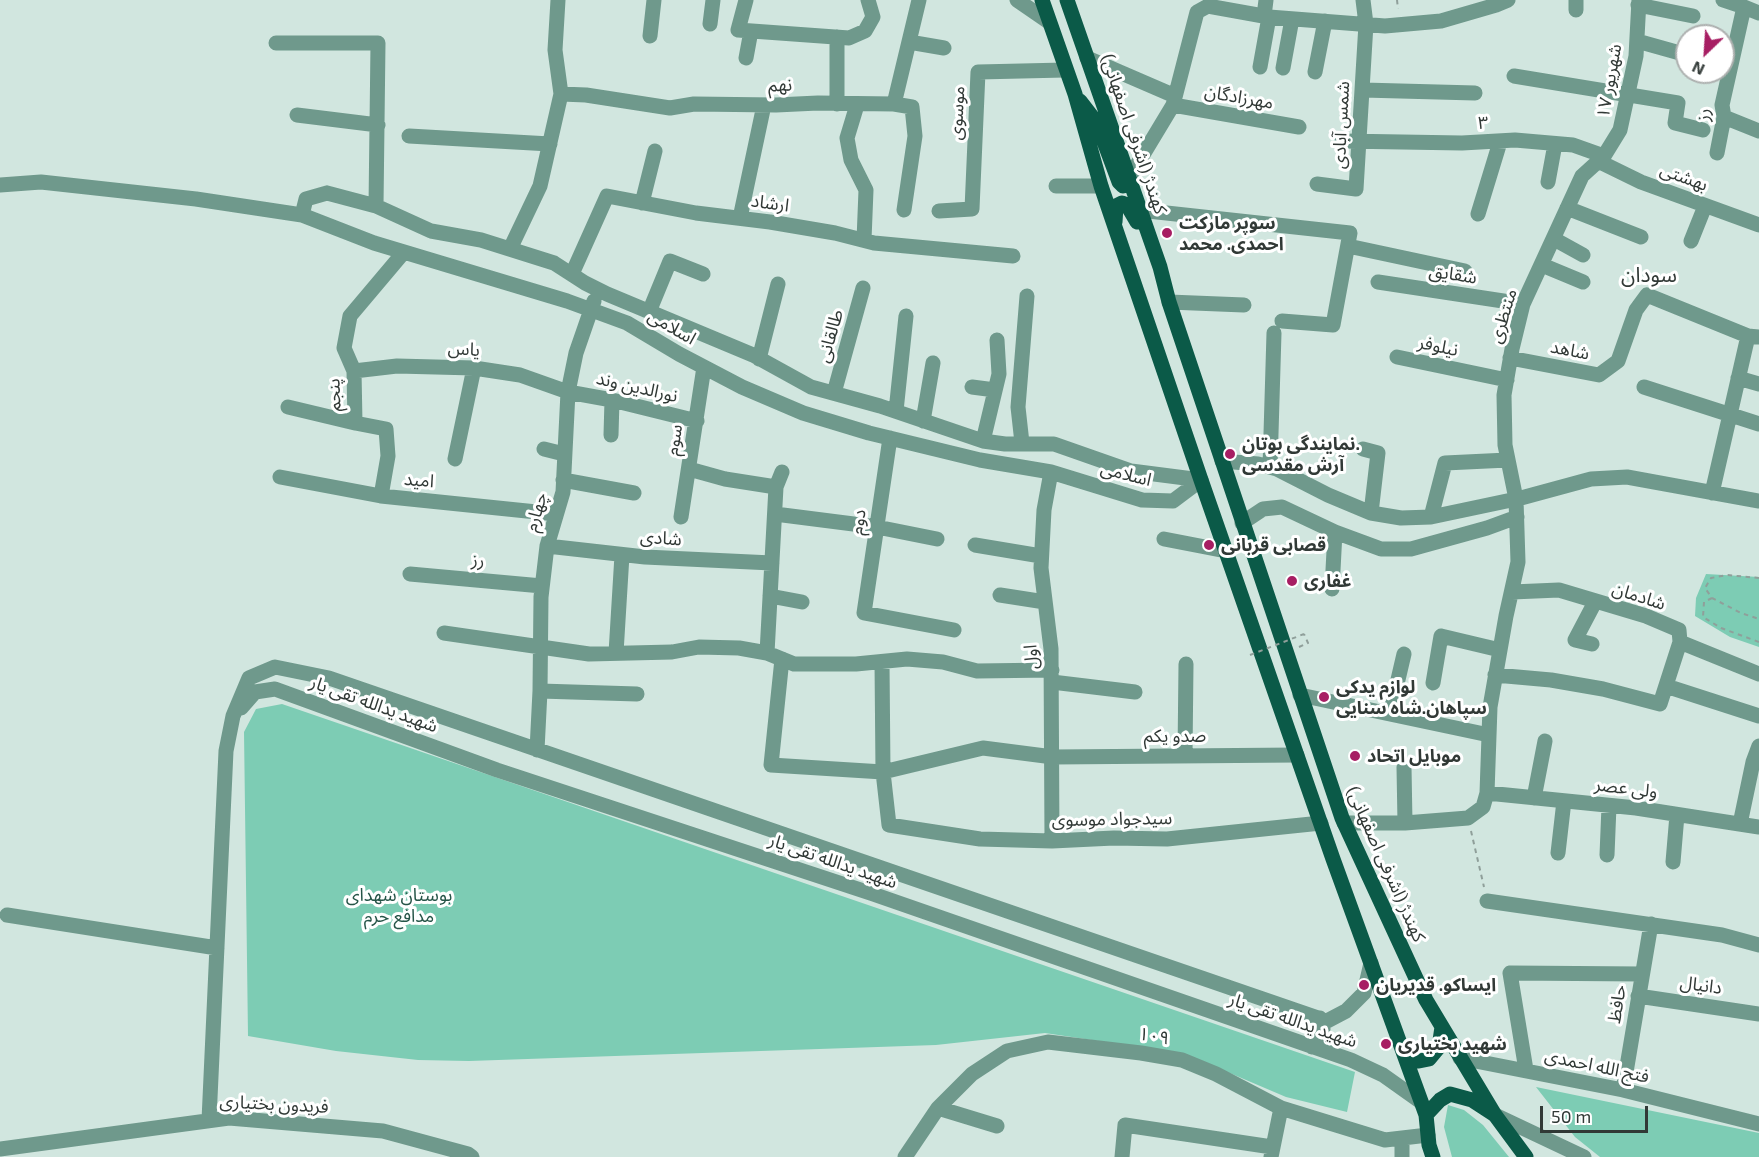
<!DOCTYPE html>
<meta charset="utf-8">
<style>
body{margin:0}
#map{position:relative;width:1759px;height:1157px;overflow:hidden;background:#d1e6df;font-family:"Exo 2",sans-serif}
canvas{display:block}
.north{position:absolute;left:1675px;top:24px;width:60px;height:60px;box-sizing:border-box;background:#fff;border:2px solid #adb0af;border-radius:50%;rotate:205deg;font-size:16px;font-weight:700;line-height:24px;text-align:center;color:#313936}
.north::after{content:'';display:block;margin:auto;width:21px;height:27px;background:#a71e63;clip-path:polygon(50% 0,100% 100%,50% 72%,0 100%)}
.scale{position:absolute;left:1540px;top:1106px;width:108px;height:27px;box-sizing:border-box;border:3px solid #313936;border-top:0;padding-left:8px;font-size:18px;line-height:21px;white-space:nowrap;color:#313936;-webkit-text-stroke:4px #fff;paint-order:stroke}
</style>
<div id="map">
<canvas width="1759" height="1157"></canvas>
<div class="north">N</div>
<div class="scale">50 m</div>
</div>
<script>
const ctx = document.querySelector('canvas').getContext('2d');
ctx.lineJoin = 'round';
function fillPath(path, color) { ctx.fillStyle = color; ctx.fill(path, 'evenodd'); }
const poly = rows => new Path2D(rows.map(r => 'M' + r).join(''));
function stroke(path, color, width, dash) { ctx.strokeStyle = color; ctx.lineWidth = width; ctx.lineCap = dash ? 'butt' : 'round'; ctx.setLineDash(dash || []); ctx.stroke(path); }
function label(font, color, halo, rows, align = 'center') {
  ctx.font = font + ' "Exo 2","Noto Sans Arabic",sans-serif'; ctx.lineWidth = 6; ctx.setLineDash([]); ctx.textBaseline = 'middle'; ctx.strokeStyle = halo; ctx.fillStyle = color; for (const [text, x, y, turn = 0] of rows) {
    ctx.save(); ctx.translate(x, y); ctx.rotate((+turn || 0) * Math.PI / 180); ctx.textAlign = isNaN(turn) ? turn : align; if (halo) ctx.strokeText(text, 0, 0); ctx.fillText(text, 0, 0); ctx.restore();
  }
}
const green = poly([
 [1706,574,1759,577,1759,647,1730,637,1695,616,1696,598],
 [282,704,1355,1072,1347,1112,1286,1097,1185,1054,1045,1033,936,1045,469,1061,418,1060,336,1051,248,1036,244,732,256,709],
 [1536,1087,1759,1133,1759,1157,1600,1157,1575,1137],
 [1448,1105,1464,1110,1483,1125,1509,1157,1452,1157,1444,1127]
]);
const path = poly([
 [1397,0,1398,9],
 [1759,578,1727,575,1711,578,1705,588,1712,598,1741,613,1759,619],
 [1712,598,1704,602,1703,617,1721,628,1759,642],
 [1299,647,1308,643,1304,634],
 [1471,831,1484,887]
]);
const minor = poly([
 [746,0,738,30,849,38,865,31,873,17,868,0],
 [1017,0,1049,22],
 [1638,5,1693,16],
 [1744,7,1759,13],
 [1576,10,1576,0],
 [1264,16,1266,0],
 [710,24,713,0],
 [650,36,654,0],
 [1637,41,1687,55],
 [909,42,944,48],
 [276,43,378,43,376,206],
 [746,58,751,31],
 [1087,58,1175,96],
 [1260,67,1269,17],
 [1283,68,1292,19],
 [1315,72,1325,21],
 [1514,76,1678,103,1675,123,1703,130],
 [1363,90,1475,93],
 [561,94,586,95,670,108,694,104,776,105,818,103,894,104,919,0],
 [837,104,837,37],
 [894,104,912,107,915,136,904,210],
 [857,105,847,138,851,160,866,190,864,240],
 [1173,105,1299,127],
 [297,115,378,125],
 [1724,117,1759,131],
 [409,136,550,144],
 [1342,141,1462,143,1515,140,1573,145,1604,156],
 [1717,153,1724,117,1722,105,1744,7,1723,0],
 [1598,161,1641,182,1759,225],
 [1129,178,1173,105,1197,12,1208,6,1269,17,1385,26,1441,21,1496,5,1508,0],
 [1548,182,1555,144],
 [1317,184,1356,189,1366,24,1363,0],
 [0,185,41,182,196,199,302,215],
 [1056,186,1101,186],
 [327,193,376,206,431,231,481,240,554,263,585,283,607,294,753,355,811,387,880,406,983,441,1005,444,1054,444,1131,471,1201,480,1173,501,1142,500,1051,472,980,460,869,433,803,413,742,387,679,354,627,323,567,301,374,243,302,215,306,199,327,193],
 [642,203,655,151],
 [1567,208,1641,237],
 [1139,210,1350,233,1333,325,1282,321],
 [939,211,972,209,978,72,1065,70],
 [1478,214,1500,142],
 [740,218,764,105],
 [1554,239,1583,255],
 [1691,241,1705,206],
 [1348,246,1465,271],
 [510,249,540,186,561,94,555,50,558,0],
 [1542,265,1583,282],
 [572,274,607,196,696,213,770,222,835,233,874,243,1013,256],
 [1378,282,1523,304],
 [1169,302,1244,305],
 [649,312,670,261,703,274],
 [1397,357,1507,380],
 [1510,358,1599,375,1618,361,1636,310,1647,295,1748,336,1759,337],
 [759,359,778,284],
 [354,371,397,366,474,368,520,375,568,392,612,400,697,421],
 [1738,378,1759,384],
 [972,387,995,390],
 [1644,387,1759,424],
 [834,393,863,288],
 [288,407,355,423],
 [896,411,906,316],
 [923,421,933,363],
 [611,435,612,400],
 [890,438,864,613,954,630],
 [983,441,999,374,997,340],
 [1022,443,1018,407,1027,296],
 [544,449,564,454],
 [1363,449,1378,453,1371,513],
 [455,459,474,368],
 [1222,461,1258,464,1277,469,1328,495,1371,513,1401,518,1431,517,1521,498,1591,479,1627,477,1759,501],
 [1270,467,1274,333],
 [689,469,725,479,776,487],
 [1051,472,1044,510,1041,568,1051,649,1052,841],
 [280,477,381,496,556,514],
 [563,480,634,493],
 [1712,493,1748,336],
 [381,496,388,456,386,429,355,423,354,371,344,348,350,316,404,252],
 [775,514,877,527,937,539],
 [681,517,704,367],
 [1431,517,1445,463,1508,460],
 [1242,523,1263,509,1282,507,1335,532,1381,549,1411,549,1487,528,1517,517],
 [1164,539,1226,551],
 [975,545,1041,556],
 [547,546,645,557,772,563],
 [410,574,542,586],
 [1332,589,1335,532],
 [1000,595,1045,602],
 [770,596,802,602],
 [444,633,589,654,672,652,699,647,739,648,767,653,794,664,856,664,907,659,943,662,977,671,1052,670],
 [1680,642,1759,674],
 [1592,644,1575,640,1595,602],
 [616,653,622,555],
 [767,653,776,487,782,472],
 [782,659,771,765,883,772,983,748,1053,757,1297,755],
 [882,662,883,772,889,825,980,839,1052,841,1114,838,1167,839,1321,823],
 [1495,675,1551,680,1603,689,1660,704,1680,642,1679,630,1646,616,1559,590,1512,592],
 [1052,682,1135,692],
 [1433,683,1441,636,1500,650],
 [1666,686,1759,716],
 [540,691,637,694],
 [1300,695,1489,735],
 [241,708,255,692,275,689,497,770,873,894,1351,1060,1383,1075,1421,1102],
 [1390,714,1404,654],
 [537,750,540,691,541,597,547,546,563,492,568,392,576,353,594,301],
 [1185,755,1186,664],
 [1404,767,1405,823],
 [1487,793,1636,808,1759,827],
 [1534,798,1545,741],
 [1344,823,1405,823,1468,818,1483,807,1487,793,1490,707,1506,616,1518,562,1516,499,1505,445,1504,395,1512,349,1523,304,1582,176,1604,156,1620,130,1636,56,1639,0],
 [1740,824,1753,762,1759,746],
 [1558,853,1564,801],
 [1607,855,1609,806],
 [1673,862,1677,815],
 [1487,901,1722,935,1759,945],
 [7,915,217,948],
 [1638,996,1759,1014],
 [1312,1047,1320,1040,1323,1029,1320,1018],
 [1460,1058,1623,1090,1759,1124],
 [1526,1070,1510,973,1642,974],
 [1623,1090,1651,924],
 [938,1108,997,1126],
 [1495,1115,1584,1157],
 [209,1120,226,751,233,716,249,678,275,667,329,678,1327,1021,1346,1011,1364,993,1371,963],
 [0,1149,229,1118,383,1131,468,1154,472,1157],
 [905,1157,938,1108,972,1074,1007,1051,1048,1042,1141,1053,1182,1060,1216,1074,1281,1108,1385,1140,1428,1135],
 [1122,1157,1125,1125,1272,1147],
 [1271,1157,1281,1108],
 [1402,1157,1402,1138]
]);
const major = poly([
 [1042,0,1075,94,1101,186,1201,480,1333,859,1426,1115,1429,1145,1433,1157],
 [1067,0,1160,267,1169,302,1342,818,1426,1000,1495,1115],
 [1080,101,1097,123,1119,182,1123,186],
 [1115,222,1116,206,1122,203,1127,205,1137,222],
 [1405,1055,1419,1061,1429,1059,1439,1047,1442,1027],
 [1426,1115,1440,1100,1450,1094,1472,1100,1495,1115,1526,1157]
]);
const pathBridge = poly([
 [1250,655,1304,634]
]);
const markers = [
 [1167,233,6,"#a71e63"],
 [1230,454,6,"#a71e63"],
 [1209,545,6,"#a71e63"],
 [1292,581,6,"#a71e63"],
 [1324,697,6,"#a71e63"],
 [1355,756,6,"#a71e63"],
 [1364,985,6,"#a71e63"],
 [1386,1044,6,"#a71e63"]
];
const streetNames = [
 ["۱۷ شهریور",1609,81,-80],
 ["نهم",780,85,-2],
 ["مهرزادگان",1239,97,10],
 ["موسوی",957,113,-87],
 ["رز",1703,115,-88],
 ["۳",1483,123,-1],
 ["شمس آبادی",1341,125,-87],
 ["کهندژ (اشرفی اصفهانی)",1134,134,71],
 ["بهشتی",1684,177,20],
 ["ارشاد",770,203,8],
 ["شقایق",1453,274,9],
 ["منتظری",1503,316,-73],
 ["اسلامی",672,327,30],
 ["طالقانی",830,336,-74],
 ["نیلوفر",1438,346,12],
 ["یاس",464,349,4],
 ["شاهد",1570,350,11],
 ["نورالدین وند",637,387,13],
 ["پنجم",334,395,-92],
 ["سوم",674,440,-82],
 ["اسلامی",1126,474,14],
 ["امید",419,480,5],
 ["چهارم",536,512,-74],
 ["دوم",858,522,-82],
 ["شادی",661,538,4],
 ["رز",478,560,5],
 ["شادمان",1639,596,18],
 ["اول",1031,657,-93],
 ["شهید یدالله تقی یار",374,704,20],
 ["صدو یکم",1175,736],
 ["ولی عصر",1626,788,7],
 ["سیدجواد موسوی",1112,819,-1],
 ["شهید یدالله تقی یار",833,861,19],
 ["کهندژ (اشرفی اصفهانی)",1386,864,66],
 ["دانیال",1701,985,8],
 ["حافظ",1617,1004,-81],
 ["شهید یدالله تقی یار",1293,1020,19],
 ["۱۰۹",1154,1036,10],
 ["فتح الله احمدی",1597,1066,12],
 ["فریدون بختیاری",274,1104,3]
];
const poiNames = [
 ["سوپر مارکت",1179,223],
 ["احمدی. محمد",1179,244],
 ["نمایندگی بوتان.",1242,444],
 ["آرش مقدسی",1242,465],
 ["قصابی قربانی",1221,545],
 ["غفاری",1304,581],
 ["لوازم یدکی",1336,687],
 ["سپاهان.شاه سنایی",1336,708],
 ["موبایل اتحاد",1367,756],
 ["ایساکو. قدیریان",1376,985],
 ["شهید بختیاری",1398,1044]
];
const parkNames = [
 ["بوستان شهدای",399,895],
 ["مدافع حرم",399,916]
];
const quarterNames = [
 ["سودان",1649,275]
];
fillPath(green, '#7dccb4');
stroke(path, '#8f9f9a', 2, [4.5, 4.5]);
stroke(minor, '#6f998c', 15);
stroke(major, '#0b5a48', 15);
stroke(pathBridge, '#8f9f9a', 2, [4.5, 4.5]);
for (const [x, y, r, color] of markers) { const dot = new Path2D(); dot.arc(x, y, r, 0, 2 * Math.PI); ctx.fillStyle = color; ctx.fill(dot); stroke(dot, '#fff', 2); }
label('18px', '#313936', '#fff', streetNames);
label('bold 18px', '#313936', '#fff', poiNames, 'left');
label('18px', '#265548', '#fff', parkNames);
label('21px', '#313936', '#fff', quarterNames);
</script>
